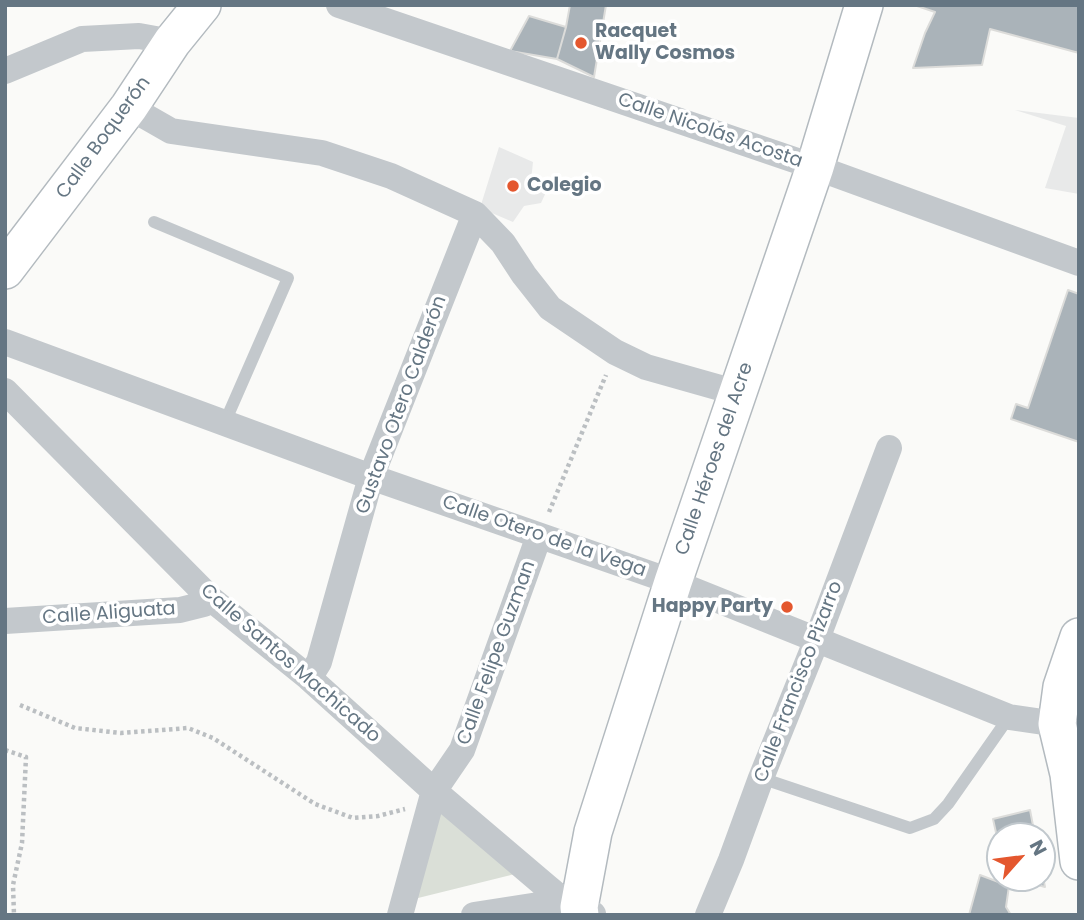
<!DOCTYPE html>
<meta charset="utf-8">
<style>
body{margin:0}
#map{position:relative;width:1084px;height:920px;overflow:hidden;background:#fafaf8;font-family:Poppins,sans-serif}
canvas{display:block}
.frame{position:absolute;inset:0;border:7px solid #657683;pointer-events:none}
.north{position:absolute;left:986px;top:822px;width:70px;height:70px;box-sizing:border-box;background:#fff;border:2px solid #c1c8cd;border-radius:50%;rotate:62deg;font-size:19px;font-weight:700;line-height:28px;text-align:center;color:#657683}
.north::after{content:'';display:block;margin:auto;width:24px;height:32px;background:#e4572e;clip-path:polygon(50% 0,100% 100%,50% 72%,0 100%)}
</style>
<div id="map">
<canvas width="1084" height="920"></canvas>
<div class="frame"></div>
<div class="north">N</div>
</div>
<script>
const ctx = document.querySelector('canvas').getContext('2d');
ctx.lineJoin = 'round';
function fillPath(path, color) { ctx.fillStyle = color; ctx.fill(path, 'evenodd'); }
const poly = rows => new Path2D(rows.map(r => 'M' + r).join(''));
function stroke(path, color, width, dash) { ctx.strokeStyle = color; ctx.lineWidth = width; ctx.lineCap = dash ? 'butt' : 'round'; ctx.setLineDash(dash || []); ctx.stroke(path); }
function label(font, color, halo, rows, align = 'center') {
  ctx.font = font + ' Poppins,sans-serif'; ctx.lineWidth = 7; ctx.setLineDash([]); ctx.textBaseline = 'middle'; ctx.strokeStyle = halo; ctx.fillStyle = color; for (const [text, x, y, turn = 0] of rows) {
    ctx.save(); ctx.translate(x, y); ctx.rotate((+turn || 0) * Math.PI / 180); ctx.textAlign = isNaN(turn) ? turn : align; if (halo) ctx.strokeText(text, 0, 0); ctx.fillText(text, 0, 0); ctx.restore();
  }
}
const built = poly([
 [1015,110,1079,118,1079,194,1045,188,1066,126],
 [499,147,533,162,531,181,547,190,541,203,524,206,513,222,480,208]
]);
const green = poly([
 [439,811,515,874,410,900]
]);
const building = poly([
 [570,5,606,5,594,77,557,59,566,27,570,5],
 [914,5,1079,5,1079,53,990,29,982,65,913,68,925,33,935,12,914,5],
 [529,16,566,27,557,59,510,51,529,16],
 [1068,290,1079,294,1079,442,1011,419,1016,404,1028,408,1068,290],
 [1030,810,1035,836,1000,836,1000,851,993,819,1030,810],
 [1042,872,1045,887,1013,878,1042,878,1042,872],
 [980,875,1009,886,1006,907,1011,915,969,915,980,875]
]);
const path = poly([
 [549,512,606,375],
 [20,705,75,728,121,733,188,728,213,738,315,804,353,818,378,816,405,809],
 [5,750,26,757,22,843,13,885,14,915]
]);
const lane = poly([
 [154,222,288,278,225,422],
 [761,778,910,828,934,819,948,804,1009,717]
]);
const street = poly([
 [339,5,815,167,1079,263],
 [5,71,82,39,139,36,172,42],
 [129,107,171,131,322,153,391,176,475,214,503,243,524,275,550,308,615,352,646,367,738,393],
 [5,342,371,477,673,582,1009,717,1057,724,1071,732],
 [5,391,211,599,309,678,434,791,547,887,564,901,593,914],
 [5,621,180,610,204,604,211,599],
 [309,678,319,662,371,477,475,214],
 [400,915,434,791,462,750,539,536],
 [474,915,564,901],
 [708,915,731,860,761,778,817,639,889,448]
]);
const secondary = poly([
 [5,270,129,107,172,42,202,5],
 [1079,637,1062,687,1057,724,1069,774,1079,861],
 [580,915,579,907,593,832,673,582,815,167,864,5]
]);
const markers = [
 [581,43,7,"#e4572e"],
 [513,186,7,"#e4572e"],
 [787,607,7,"#e4572e"]
];
const poiNames = [
 ["Racquet",595,32],
 ["Wally Cosmos",595,54],
 ["Colegio",527,186],
 ["Happy Party",773,607,"right"]
];
const streetNames = [
 ["Calle Nicolás Acosta",710,131,19],
 ["Calle Boquerón",104,138,-54],
 ["Gustavo Otero Calderón",402,405,-70],
 ["Calle Héroes del Acre",715,459,-71],
 ["Calle Otero de la Vega",544,537,19],
 ["Calle Aliguata",109,614,-4],
 ["Calle Felipe Guzman",497,653,-70],
 ["Calle Santos Machicado",290,664,41],
 ["Calle Francisco Pizarro",799,682,-69]
];
fillPath(built, '#e8e9e9');
fillPath(green, '#dadfd7');
fillPath(building, '#aab3b9');
stroke(building, '#dcdcda', 2);
stroke(secondary, '#b3babf', 40);
stroke(path, '#bbbfc2', 4.5, [3.5, 3.5]);
stroke(lane, '#c3c8cc', 12);
stroke(street, '#c3c8cc', 26);
stroke(secondary, '#fff', 37);
for (const [x, y, r, color] of markers) { const dot = new Path2D(); dot.arc(x, y, r, 0, 2 * Math.PI); ctx.fillStyle = color; ctx.fill(dot); stroke(dot, '#fff', 2.5); }
label('bold 19px', '#657683', '#fff', poiNames, 'left');
label('19px', '#657683', '#fff', streetNames);
</script>
